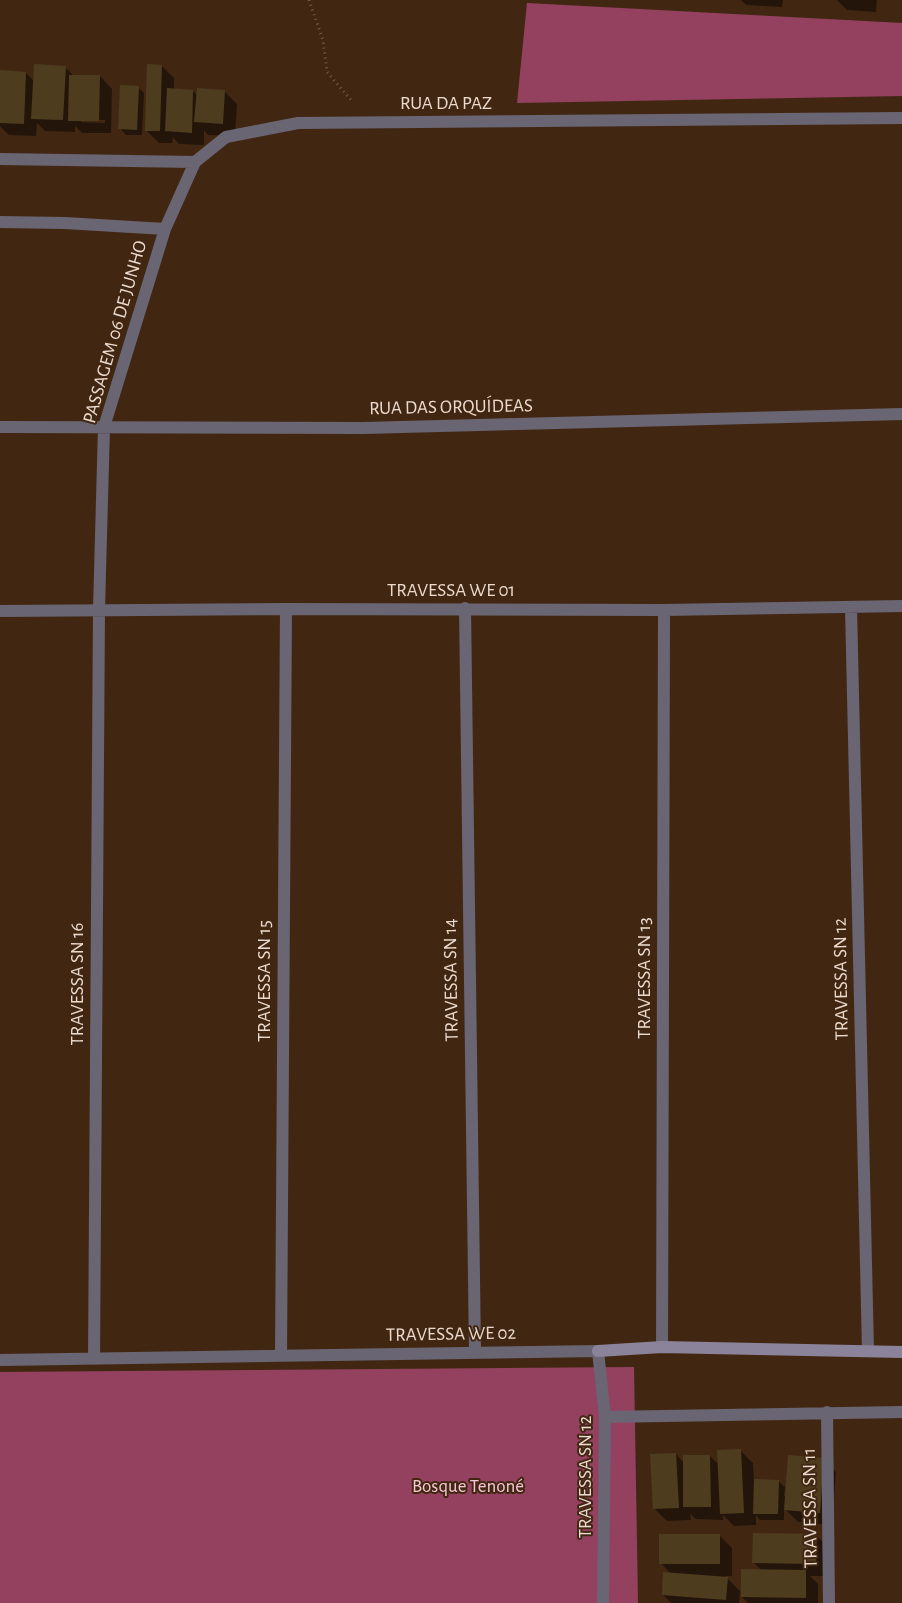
<!DOCTYPE html>
<meta charset="utf-8">
<style>
body{margin:0}
canvas{display:block;background:#412712}
</style>
<canvas width="902" height="1603"></canvas>
<script>
const ctx = document.querySelector('canvas').getContext('2d');
ctx.lineJoin = 'round';
function fillPath(path, color) { ctx.fillStyle = color; ctx.fill(path, 'evenodd'); }
const poly = rows => new Path2D(rows.map(r => 'M' + r).join(''));
function stroke(path, color, width, dash) { ctx.strokeStyle = color; ctx.lineWidth = width; ctx.lineCap = dash ? 'butt' : 'round'; ctx.setLineDash(dash || []); ctx.stroke(path); }
function label(font, color, halo, rows, align = 'center') {
  ctx.font = font + ' "Alegreya Sans",sans-serif'; ctx.lineWidth = 4; ctx.setLineDash([]); ctx.textBaseline = 'middle'; ctx.strokeStyle = halo; ctx.fillStyle = color; for (const [text, x, y, turn = 0] of rows) {
    ctx.save(); ctx.translate(x, y); ctx.rotate((+turn || 0) * Math.PI / 180); ctx.textAlign = isNaN(turn) ? turn : align; if (halo) ctx.strokeText(text, 0, 0); ctx.fillText(text, 0, 0); ctx.restore();
  }
}
const forest = poly([
 [527,3,902,23,902,96,517,103],
 [634,1367,638,1603,0,1603,0,1372]
]);
const shadow = poly([
 [741,0,783,0,782,7,746,5],
 [837,0,877,0,876,12,847,10],
 [162,66,174,78,174,90,193,91,198,96,225,92,237,104,235,136,208,135,204,130,204,145,179,144,173,137,172,143,159,143,146,130],
 [65,67,74,76,100,76,112,89,111,133,82,133,75,126,75,132,45,131,37,123,36,136,9,135,0,126,0,72,26,73,34,81],
 [81,120,105,120,105,123,81,122],
 [138,87,144,93,142,135,126,135,120,128],
 [740,1450,753,1463,754,1480,778,1481,785,1487,784,1496,787,1496,823,1459,836,1472,832,1525,798,1522,784,1508,784,1520,760,1520,756,1515,756,1525,734,1526,723,1515,723,1520,696,1519,690,1514,691,1520,667,1521,654,1508,676,1454,684,1463,710,1456,719,1465],
 [719,1535,732,1548,732,1576,725,1576,740,1591,739,1603,671,1603,663,1595,671,1574,661,1563],
 [816,1535,829,1548,828,1576,810,1576,818,1584,818,1603,748,1603,742,1597,761,1570,753,1562]
]);
const building = poly([
 [34,64,66,66,63,120,31,119],
 [147,64,162,65,160,131,145,131],
 [0,70,26,72,24,124,0,123],
 [69,75,100,75,99,121,68,121],
 [120,85,139,86,137,130,118,129],
 [167,88,193,90,192,133,165,131],
 [197,88,225,90,223,124,194,122],
 [741,1449,744,1513,720,1514,717,1450],
 [676,1453,679,1508,653,1509,650,1454],
 [683,1455,710,1455,711,1507,683,1507],
 [788,1455,824,1458,820,1513,784,1510],
 [754,1479,779,1480,778,1514,753,1514],
 [753,1533,817,1534,816,1564,752,1563],
 [659,1534,720,1534,720,1564,659,1564],
 [741,1569,806,1570,806,1598,741,1597],
 [663,1572,728,1577,726,1600,662,1595]
]);
const path = poly([
 [309,0,323,40,327,72,351,100]
]);
const street = poly([
 [0,159,195,162,226,137,298,123,902,118],
 [0,222,65,223,165,229],
 [0,427,363,428,902,414],
 [851,607,868,1351],
 [465,608,475,1352],
 [0,611,286,609,664,610,902,606],
 [662,1347,664,610],
 [281,1355,286,609],
 [94,1359,99,609,104,427,165,229,195,162],
 [0,1360,598,1351,605,1417,603,1603],
 [827,1412,829,1603],
 [605,1417,902,1412]
]);
const secondary = poly([
 [598,1351,662,1347,902,1352]
]);
const streetNames = [
 ["RUA DA PAZ",446,103],
 ["PASSAGEM 06 DE JUNHO",115,332,-74],
 ["RUA DAS ORQUÍDEAS",451,407,-1],
 ["TRAVESSA WE 01",451,590],
 ["TRAVESSA SN 13",644,978,-90],
 ["TRAVESSA SN 12",841,979,-91],
 ["TRAVESSA SN 14",451,980,-91],
 ["TRAVESSA SN 15",264,981,-90],
 ["TRAVESSA SN 16",77,984,-90],
 ["TRAVESSA WE 02",451,1334,-1],
 ["TRAVESSA SN 12",585,1477,-90],
 ["TRAVESSA SN 11",810,1508,-91]
];
const parkNames = [
 ["Bosque Tenoné",468,1486]
];
fillPath(forest, '#944160');
fillPath(shadow, '#0007');
fillPath(building, '#4e3c1f');
stroke(path, '#755d4b', 3, [1, 4]);
stroke(street, '#696573', 12);
stroke(secondary, '#8a839a', 12);
label('19px', '#ebdace', '#412712', streetNames);
label('19px', '#f7c6d5', '#412712', parkNames);
</script>
